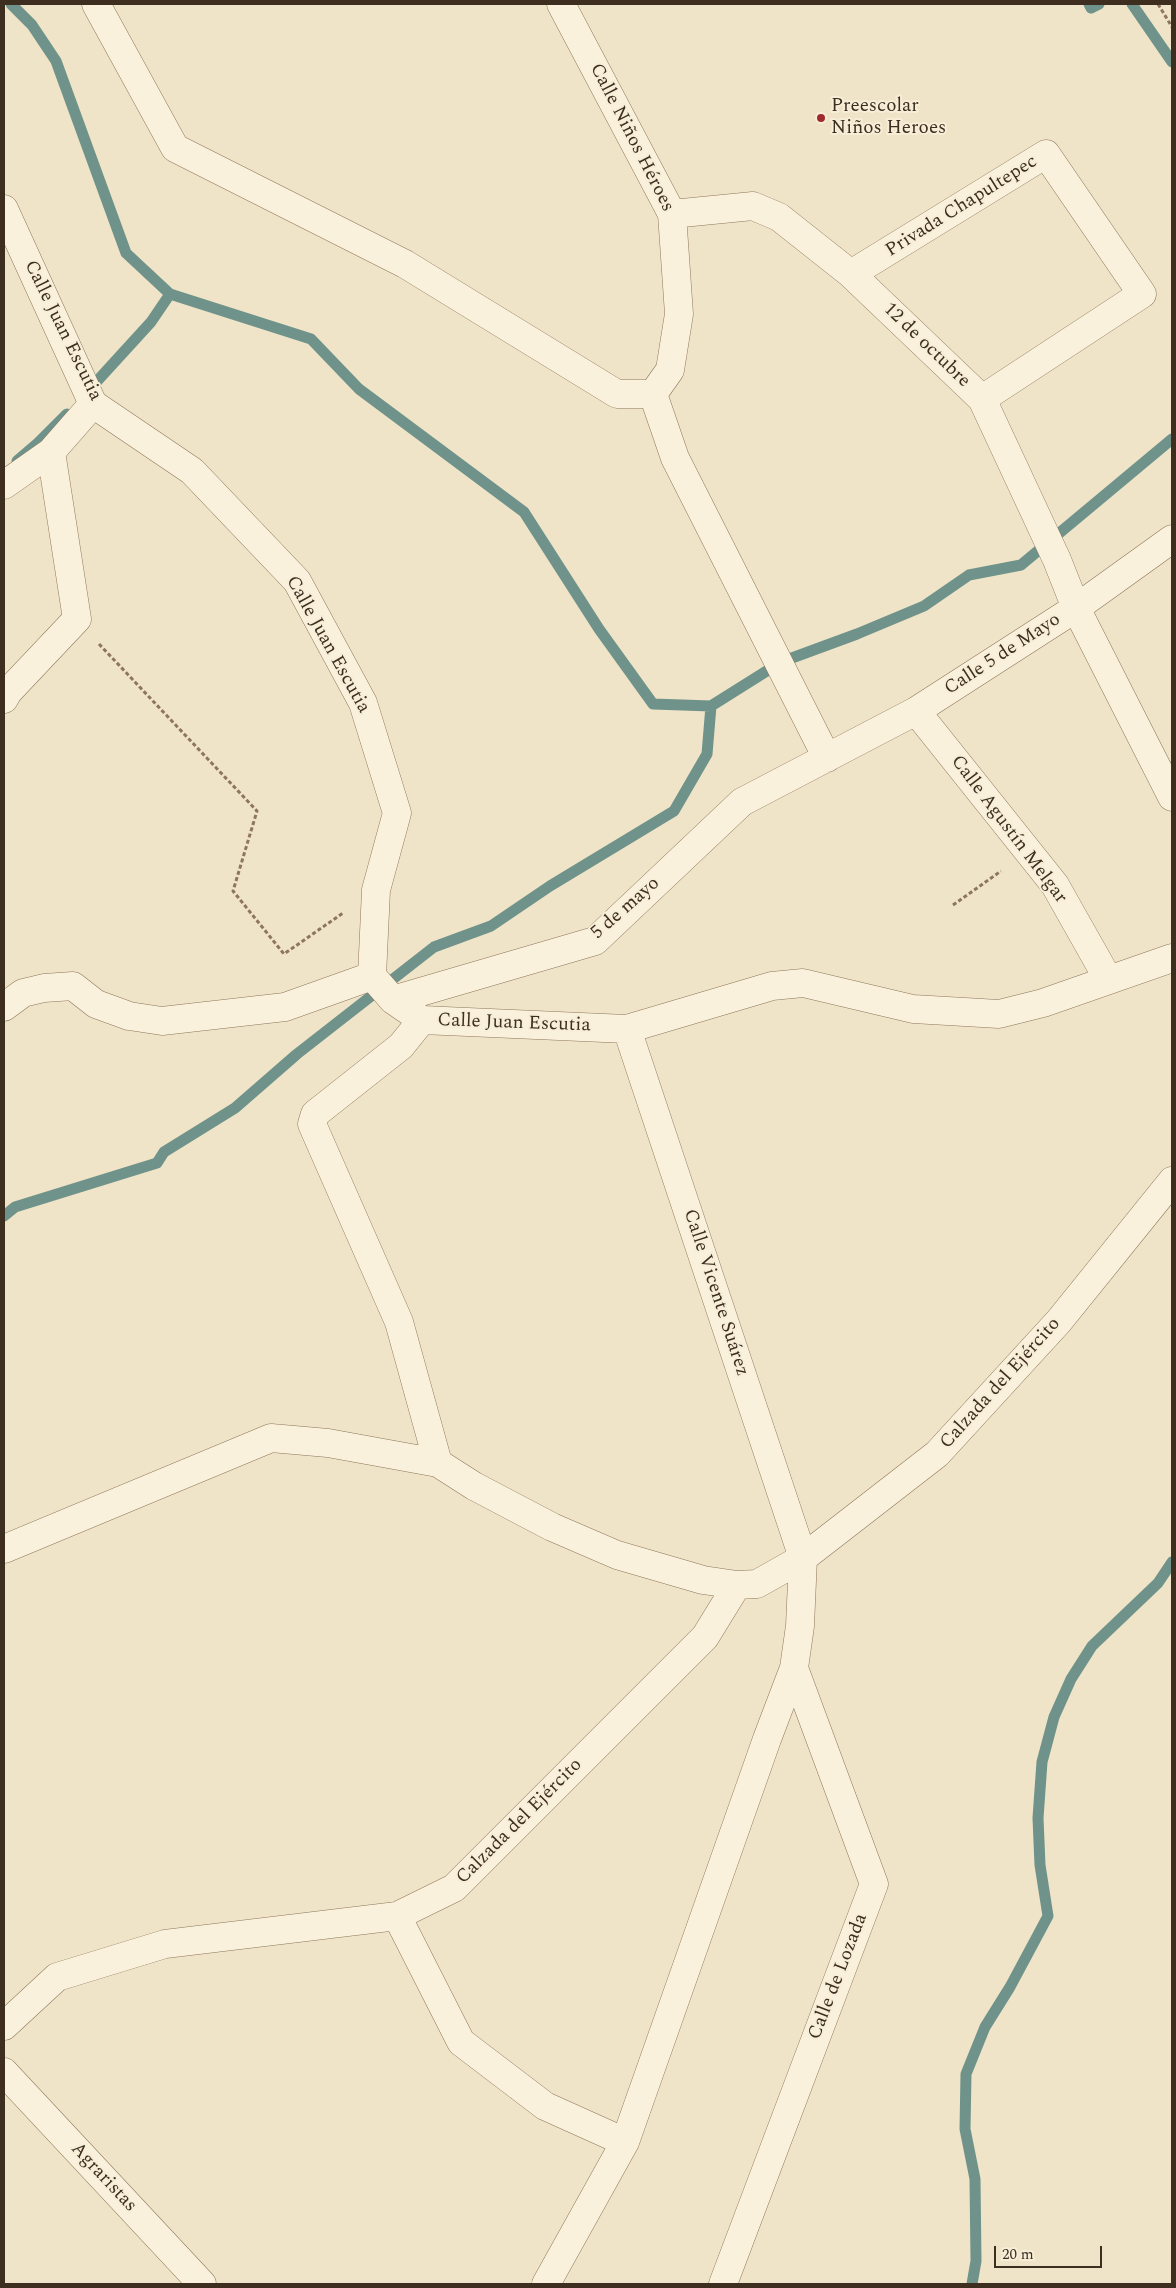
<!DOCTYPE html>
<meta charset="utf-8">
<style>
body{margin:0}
#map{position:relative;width:1176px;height:2288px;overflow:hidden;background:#f0e4c8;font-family:Spectral,serif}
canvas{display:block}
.frame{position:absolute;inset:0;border:5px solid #3d2e20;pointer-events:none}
.scale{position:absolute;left:994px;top:2246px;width:108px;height:22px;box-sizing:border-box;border:2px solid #3d2e20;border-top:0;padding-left:6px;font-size:15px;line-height:18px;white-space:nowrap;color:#3d2e20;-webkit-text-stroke:4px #f7eed8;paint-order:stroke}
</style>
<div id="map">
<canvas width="1176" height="2288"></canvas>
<div class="frame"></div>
<div class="scale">20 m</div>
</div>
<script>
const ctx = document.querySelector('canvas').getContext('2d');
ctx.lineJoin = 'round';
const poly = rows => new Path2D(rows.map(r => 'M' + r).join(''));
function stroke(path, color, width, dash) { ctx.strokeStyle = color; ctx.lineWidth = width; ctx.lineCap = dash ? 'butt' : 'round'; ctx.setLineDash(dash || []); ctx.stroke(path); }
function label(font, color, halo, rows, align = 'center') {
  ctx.font = font + ' Spectral,serif'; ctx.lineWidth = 4; ctx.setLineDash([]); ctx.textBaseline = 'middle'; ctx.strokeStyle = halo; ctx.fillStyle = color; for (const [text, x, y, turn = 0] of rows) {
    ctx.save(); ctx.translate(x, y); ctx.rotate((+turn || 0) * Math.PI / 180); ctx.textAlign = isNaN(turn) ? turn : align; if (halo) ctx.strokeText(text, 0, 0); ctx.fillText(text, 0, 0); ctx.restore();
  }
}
const stream = poly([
 [11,4,32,25,56,61,126,253,170,294,311,339,359,389,524,512,599,629,653,704,711,706],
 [1089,4,1091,8,1099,4],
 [1132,4,1172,62],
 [88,391,151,322,170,294],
 [17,461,38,443,67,414],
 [4,1216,15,1207,157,1163,164,1152,235,1108,297,1054,434,947,491,926,550,886,674,811,707,754,711,706,781,662,857,634,924,606,969,575,1021,565,1172,439],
 [972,2284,976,2261,975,2179,965,2129,966,2074,985,2027,1010,1987,1048,1916,1040,1865,1038,1818,1042,1762,1054,1717,1071,1679,1092,1646,1158,1583,1172,1562]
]);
const path = poly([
 [1158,4,1172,27],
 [99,644,257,811,233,891,284,954,343,913],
 [953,905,1001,871]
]);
const street = poly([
 [96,4,175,148,405,264,617,394,653,394],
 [561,4,672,214,679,314,670,370,653,394],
 [4,209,93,404,192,471,297,581,363,703,397,813,376,890,372,976,393,1000,422,1020,627,1029,772,986,803,983,913,1009,999,1014,1043,1003,1172,958],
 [672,214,753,206,779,217,851,274,982,399,1057,560,1076,608,1172,797],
 [851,274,1046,154,1142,294,982,399],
 [653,394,675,458,827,758],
 [4,485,51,452,93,404],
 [4,699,8,692,77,619,51,452],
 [916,711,1055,885,1108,979],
 [393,1000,595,941,742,802,916,711,1076,608,1172,539],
 [4,1007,23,993,44,988,73,986,96,1004,129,1016,162,1021,285,1007,372,976],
 [422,1020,401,1046,315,1114,312,1124,399,1322,438,1463],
 [4,1549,271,1438,328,1443,438,1463,474,1486,552,1527,617,1555,703,1580,737,1585],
 [397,1916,461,2042,545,2106,625,2142],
 [4,2026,57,1977,165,1944,397,1916,454,1888,705,1637,737,1585,757,1584,803,1558,937,1454,1059,1321,1172,1181],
 [4,2072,202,2284],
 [546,2284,625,2142,767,1739,794,1668,800,1626,803,1558,627,1029],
 [723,2284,874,1884,794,1668]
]);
const markers = [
 [821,118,5,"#9e2a2b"]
];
const poiNames = [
 ["Preescolar",831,107],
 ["Niños Heroes",831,129]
];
const streetNames = [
 ["Calle Niños Héroes",631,138,63],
 ["Privada Chapultepec",962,207,-32],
 ["Calle Juan Escutia",62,331,64],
 ["12 de octubre",926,346,44],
 ["Calle Juan Escutia",327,645,61],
 ["Calle 5 de Mayo",1003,655,-33],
 ["Calle Agustín Melgar",1008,830,53],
 ["5 de mayo",626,909,-41],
 ["Calle Juan Escutia",514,1024,2],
 ["Calle Vicente Suárez",715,1293,72],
 ["Calzada del Ejército",1001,1384,-48],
 ["Calzada del Ejército",520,1822,-45],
 ["Calle de Lozada",839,1977,-69],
 ["Agraristas",103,2178,47]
];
stroke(stream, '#6f938a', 11);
stroke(street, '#8d765c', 29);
stroke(path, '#8d765c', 3, [4, 2.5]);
stroke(street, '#faf1dc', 28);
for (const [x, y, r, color] of markers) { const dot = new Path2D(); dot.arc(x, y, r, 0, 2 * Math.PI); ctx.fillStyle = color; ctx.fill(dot); stroke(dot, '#f7eed8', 2); }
label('19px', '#3d2e20', '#f7eed8', poiNames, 'left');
label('19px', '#3d2e20', '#f7eed8', streetNames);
</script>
